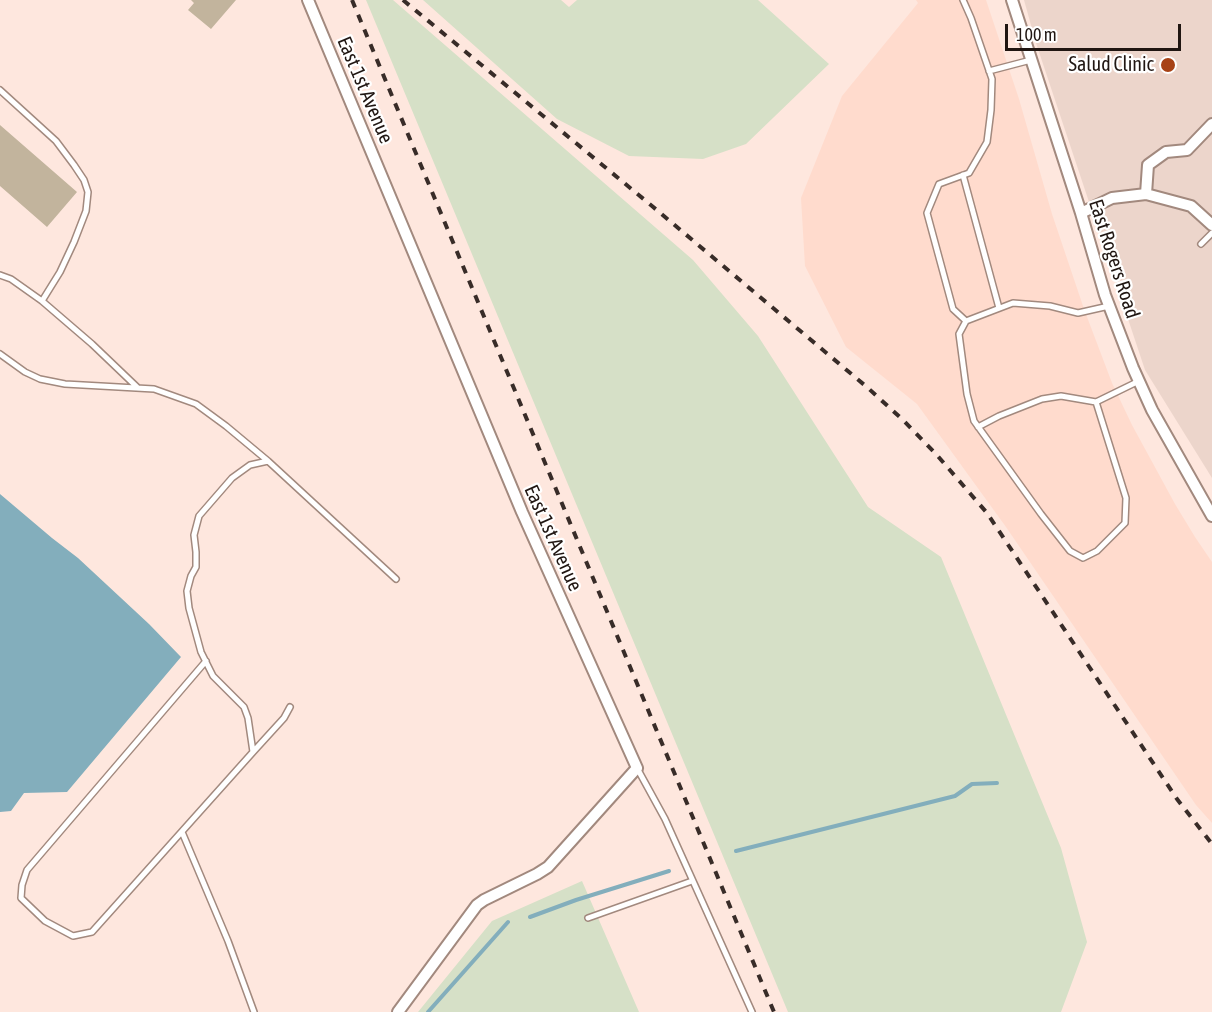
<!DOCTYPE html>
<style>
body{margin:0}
#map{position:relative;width:1212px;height:1012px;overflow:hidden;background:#fee7de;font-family:"Asap Condensed",sans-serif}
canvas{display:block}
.scale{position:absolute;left:1005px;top:24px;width:176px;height:27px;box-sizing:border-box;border:3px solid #201612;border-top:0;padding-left:8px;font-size:18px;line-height:21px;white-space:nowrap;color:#201612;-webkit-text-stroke:4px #fff;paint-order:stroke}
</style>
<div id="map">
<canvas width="1212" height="1012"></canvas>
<div class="scale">100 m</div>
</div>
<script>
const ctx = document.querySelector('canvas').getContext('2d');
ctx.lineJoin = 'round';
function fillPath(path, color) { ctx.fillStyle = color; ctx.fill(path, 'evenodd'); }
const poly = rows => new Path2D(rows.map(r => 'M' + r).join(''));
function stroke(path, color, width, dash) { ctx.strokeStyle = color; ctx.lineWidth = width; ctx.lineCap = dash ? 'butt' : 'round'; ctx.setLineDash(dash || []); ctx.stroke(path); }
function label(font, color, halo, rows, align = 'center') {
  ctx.font = font + ' "Asap Condensed",sans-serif'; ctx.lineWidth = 4.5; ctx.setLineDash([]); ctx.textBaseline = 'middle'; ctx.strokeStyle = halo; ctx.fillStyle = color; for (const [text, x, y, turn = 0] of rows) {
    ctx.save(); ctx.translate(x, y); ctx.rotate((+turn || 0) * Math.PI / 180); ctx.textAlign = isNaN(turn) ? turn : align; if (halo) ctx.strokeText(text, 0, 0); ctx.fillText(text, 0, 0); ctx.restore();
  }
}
const commercial = poly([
 [1024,0,1212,0,1212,478,1145,370,1036,43]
]);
const built = poly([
 [916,0,986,0,1019,99,1052,214,1084,309,1112,383,1132,425,1175,504,1195,537,1212,562,1212,823,1196,805,1006,527,917,404,846,347,805,266,801,198,842,96,918,3]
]);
const green = poly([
 [366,0,393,0,693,260,758,336,868,507,941,557,1061,848,1087,942,1061,1012,788,1012],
 [423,0,561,0,569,7,577,0,758,0,829,64,746,144,703,159,629,156,557,119],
 [582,881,639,1012,418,1012,492,921]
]);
const water = poly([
 [0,494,52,538,78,558,149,624,181,657,67,792,24,793,11,811,0,812]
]);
const stream = poly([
 [736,851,955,796,972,784,997,783],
 [530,917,576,900,669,871],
 [428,1012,508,922]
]);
const building = poly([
 [191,0,236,0,211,29,188,10,194,3],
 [0,125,77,192,47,227,0,186]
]);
const service = poly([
 [963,0,971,18,992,79,991,110,987,142,969,173,939,184,927,213,953,309,966,321],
 [989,71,1031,60],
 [0,90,56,141,74,165,84,180,88,192,86,211,74,242,60,272,42,301],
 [963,175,999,308],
 [1201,244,1212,233],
 [0,275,11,279,42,301,92,344,138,388],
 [0,354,25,372,40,379,65,384,154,389,196,404,226,426,268,461],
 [1096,402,1139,381],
 [978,427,999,416,1042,399,1061,396,1096,402,1126,498,1125,523,1097,551,1083,558,1070,551,1041,514,974,421,967,394,959,334,966,321,1013,303,1050,306,1078,313,1109,306],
 [206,661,27,870,22,885,21,898,45,921,73,936,92,932,253,752,248,718,244,707,213,676,201,652,189,608,187,591,191,576,196,567,196,552,194,535,199,516,232,478,250,465,268,461,396,579],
 [253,752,284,718,290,707],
 [637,768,665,819,752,1012],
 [182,832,228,941,254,1012],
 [588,918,692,881]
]);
const minor = poly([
 [308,0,522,512,637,768,548,867,537,874,484,900,477,905,398,1012],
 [1012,0,1081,213,1105,295,1133,368,1152,410,1212,516],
 [1146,194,1148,165,1166,152,1187,150,1212,124],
 [1081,213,1112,198,1146,194,1191,206,1212,225]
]);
const rail = poly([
 [352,0,774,1012],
 [403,0,652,206,868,388,903,420,936,454,987,513,1177,799,1212,844]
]);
const markers = [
 [1168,65,8,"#a74216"]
];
const poiNames = [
 ["Salud Clinic",1154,65]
];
const streetNames = [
 ["East 1st Avenue",365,90,67],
 ["East Rogers Road",1114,259,72],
 ["East 1st Avenue",553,538,66]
];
fillPath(commercial, '#ecd5cb');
fillPath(built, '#ffdbcd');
fillPath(green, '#d6e0c7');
fillPath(water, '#83aebc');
stroke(stream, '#83aebc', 4);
fillPath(building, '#c2b49d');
stroke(service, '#a2897e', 8);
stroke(minor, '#a2897e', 14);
stroke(service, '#fff', 5);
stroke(minor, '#fff', 10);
stroke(rail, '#382c28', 4, [8, 8]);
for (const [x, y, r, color] of markers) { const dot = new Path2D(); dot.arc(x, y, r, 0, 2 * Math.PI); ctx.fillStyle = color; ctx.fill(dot); stroke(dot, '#fff', 2); }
label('20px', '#201612', '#fff', poiNames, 'right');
label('20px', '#201612', '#fff', streetNames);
</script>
